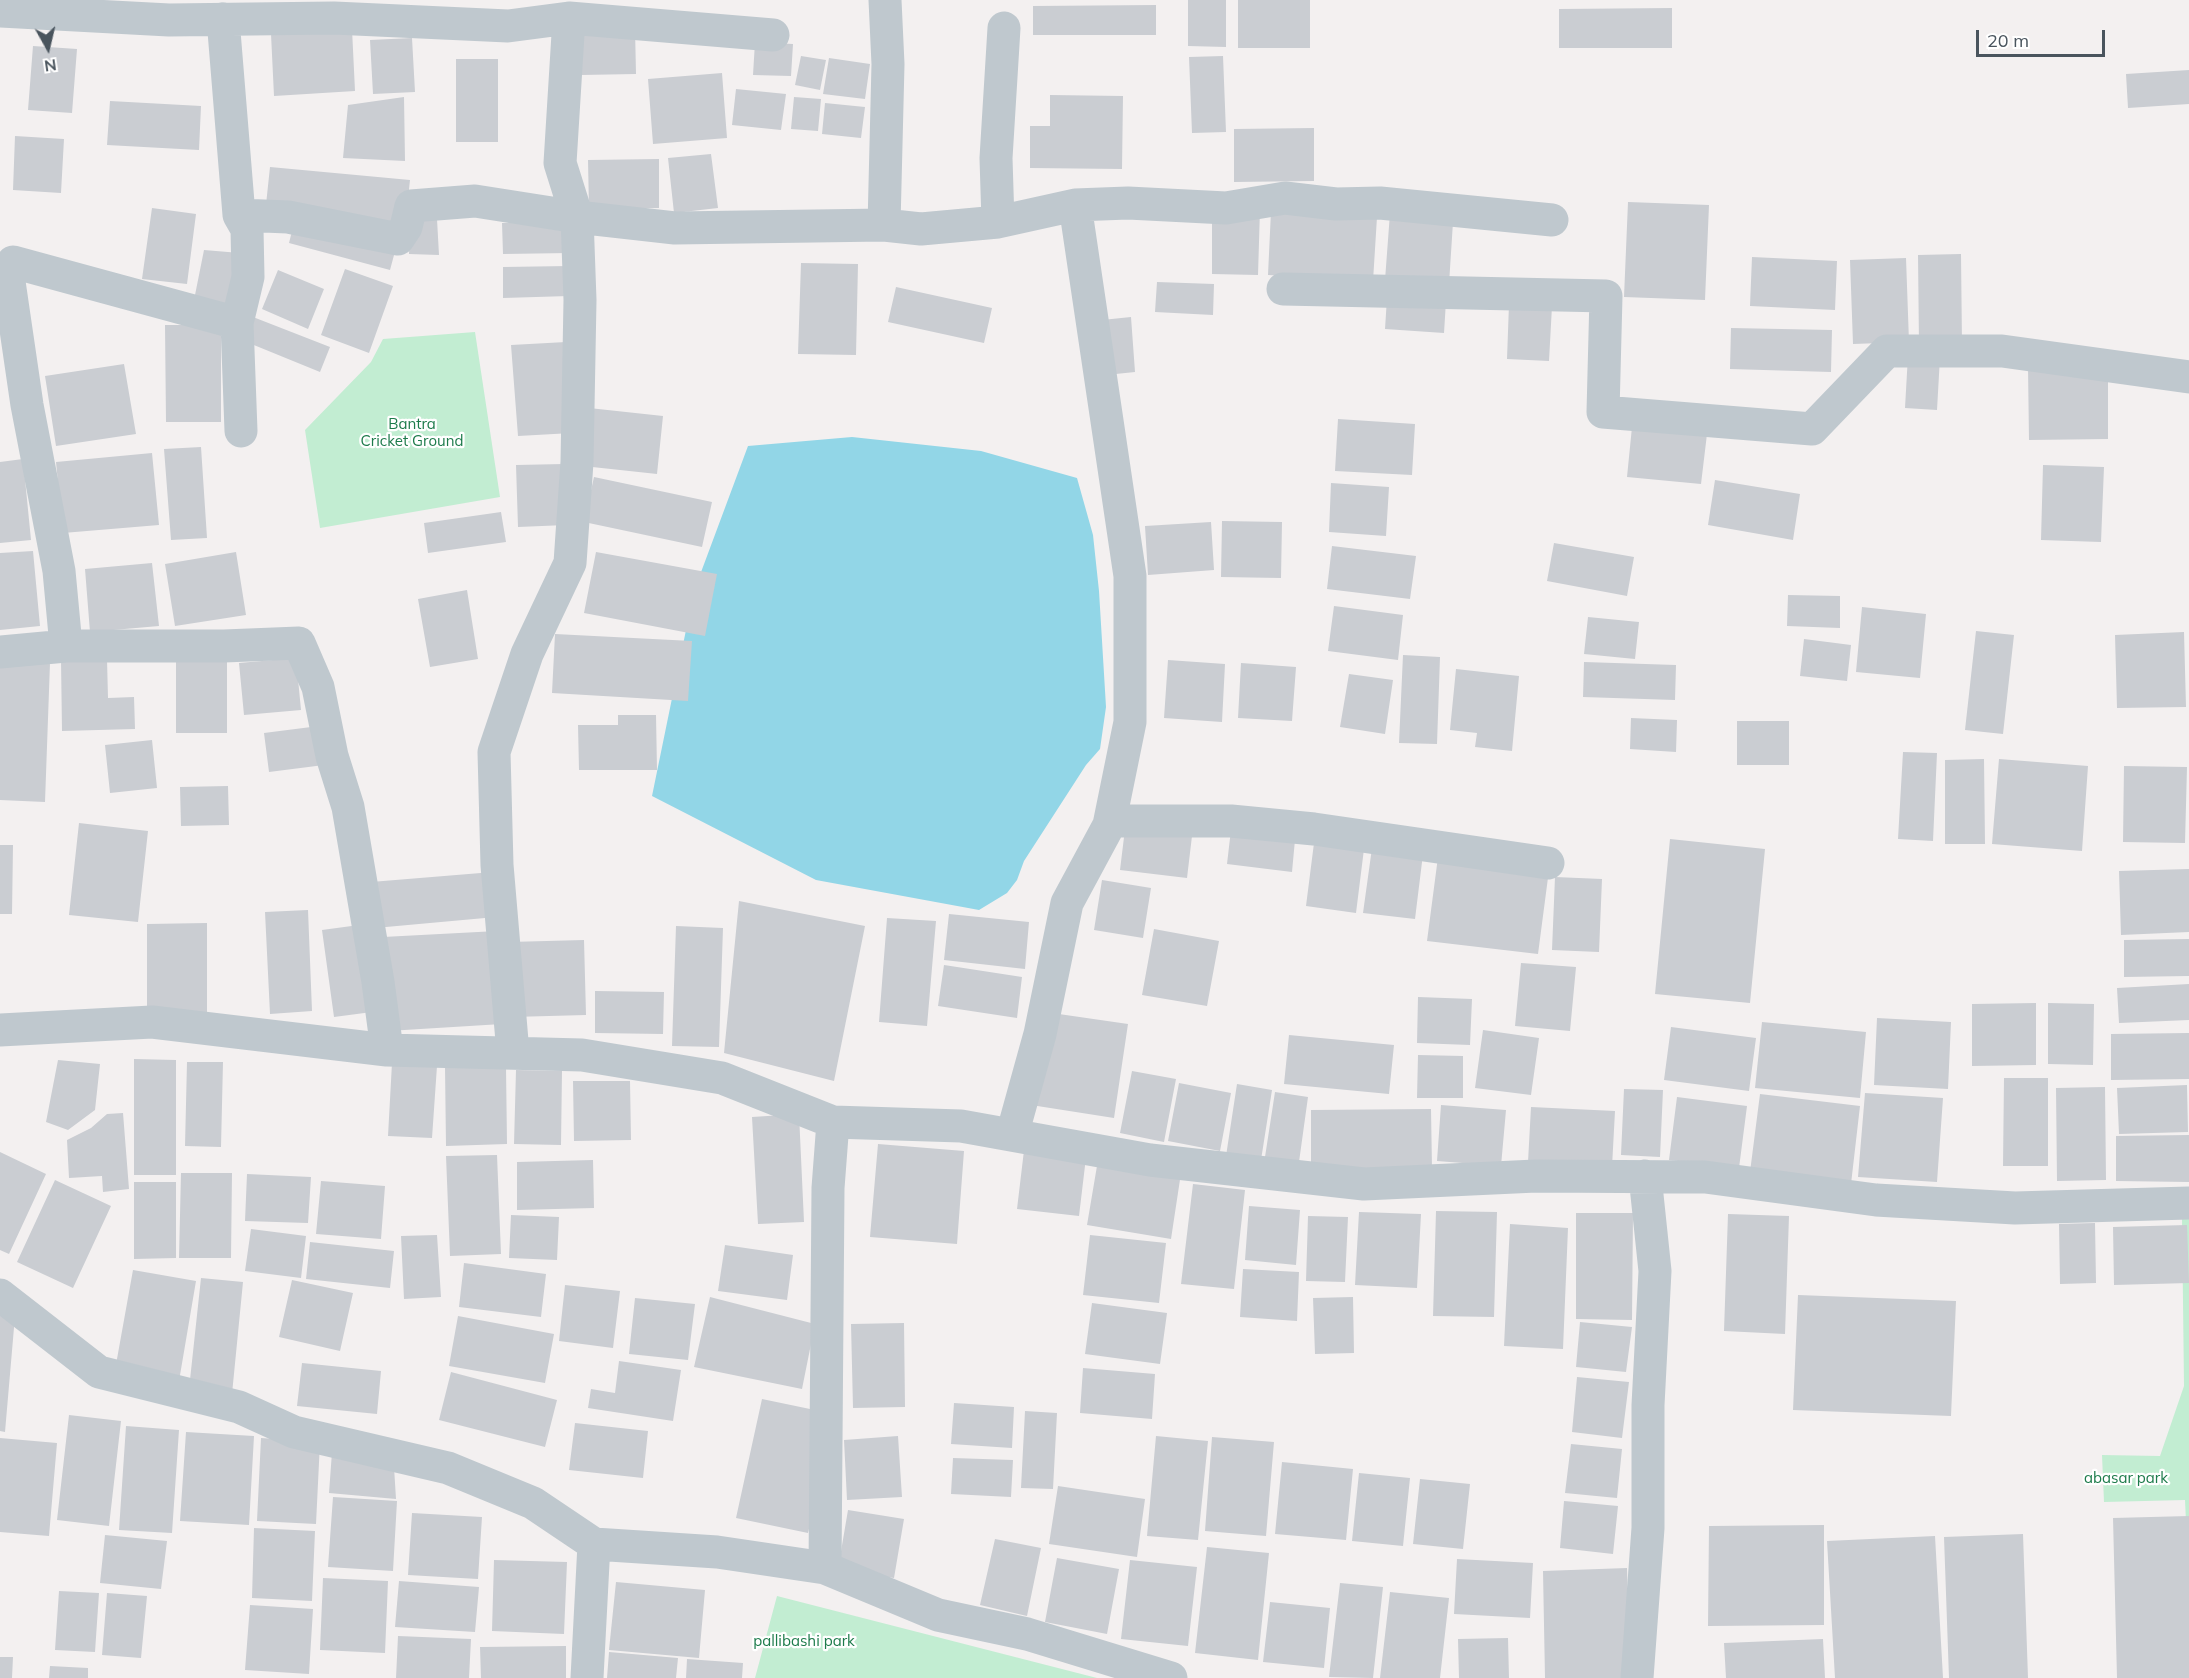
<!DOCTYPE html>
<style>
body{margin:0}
#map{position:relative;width:2189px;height:1678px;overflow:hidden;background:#f3f0f0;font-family:Mulish,sans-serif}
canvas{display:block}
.north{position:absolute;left:18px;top:18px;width:60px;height:60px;-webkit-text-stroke:4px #fff;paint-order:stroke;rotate:172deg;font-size:16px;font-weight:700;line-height:24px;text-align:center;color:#49545d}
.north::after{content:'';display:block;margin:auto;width:21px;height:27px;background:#49545d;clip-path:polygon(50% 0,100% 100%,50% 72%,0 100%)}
.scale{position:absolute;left:1976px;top:30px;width:129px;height:27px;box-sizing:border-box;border:3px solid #49545d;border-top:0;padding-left:8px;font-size:18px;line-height:21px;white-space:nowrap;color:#49545d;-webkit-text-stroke:4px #fff;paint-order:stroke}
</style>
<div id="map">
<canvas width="2189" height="1678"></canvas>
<div class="north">N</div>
<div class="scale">20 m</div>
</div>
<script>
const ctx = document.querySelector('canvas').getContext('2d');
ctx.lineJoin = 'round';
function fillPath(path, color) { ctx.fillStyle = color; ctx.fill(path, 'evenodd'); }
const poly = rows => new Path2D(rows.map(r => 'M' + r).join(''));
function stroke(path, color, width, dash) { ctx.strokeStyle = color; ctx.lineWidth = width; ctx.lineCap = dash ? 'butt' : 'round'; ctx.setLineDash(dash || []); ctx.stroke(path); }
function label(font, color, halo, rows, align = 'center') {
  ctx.font = font + ' Mulish,sans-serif'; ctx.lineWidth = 4.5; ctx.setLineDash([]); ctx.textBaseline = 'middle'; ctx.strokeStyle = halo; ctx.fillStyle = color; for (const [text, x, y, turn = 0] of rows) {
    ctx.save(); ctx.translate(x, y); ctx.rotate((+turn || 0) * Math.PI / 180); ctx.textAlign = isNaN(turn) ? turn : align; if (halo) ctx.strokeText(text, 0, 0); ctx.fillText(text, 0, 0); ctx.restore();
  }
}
const green = poly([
 [475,332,500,497,320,528,305,430,371,362,383,339],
 [2182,1218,2189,1218,2189,1587,2185,1500,2104,1502,2102,1455,2160,1456,2184,1386],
 [777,1596,1097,1678,755,1678]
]);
const water = poly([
 [852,437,981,451,1077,478,1093,535,1099,591,1106,707,1100,749,1086,765,1024,861,1017,880,1007,893,979,910,816,880,652,796,694,591,748,446]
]);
const building = poly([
 [1188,0,1226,0,1226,47,1188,46],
 [1238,0,1310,0,1310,48,1238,48],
 [1156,5,1156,35,1033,35,1033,6],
 [1672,8,1672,48,1559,48,1559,9],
 [635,28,636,74,581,75,580,30],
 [352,29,355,91,274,96,271,34],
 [412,38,415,92,373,94,370,40],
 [755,42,793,44,791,76,753,75],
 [33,46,77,49,72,113,28,110],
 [801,56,826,60,820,90,795,85],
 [1223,56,1226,132,1192,133,1189,57],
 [829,58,870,64,865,99,823,94],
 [456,59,498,59,498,142,456,142],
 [2189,70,2189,104,2128,108,2126,74],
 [722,73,727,138,653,144,648,79],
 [736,89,786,94,781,130,732,125],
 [1050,95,1123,96,1122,169,1030,168,1030,126,1050,126],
 [404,97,405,161,343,158,348,105],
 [794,97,821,99,818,131,791,129],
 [110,101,201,106,199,150,107,145],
 [825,103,865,107,861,138,822,134],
 [1314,128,1314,181,1234,182,1234,129],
 [15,136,64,139,61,193,13,190],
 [711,154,718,208,674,213,668,158],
 [659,159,659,208,589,209,588,160],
 [270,167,410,180,405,226,265,214],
 [1628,202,1709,205,1705,300,1624,297],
 [152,208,196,214,187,284,142,279],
 [1212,208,1260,209,1258,275,1212,274],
 [1271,211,1377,217,1373,281,1268,275],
 [410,213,437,219,439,255,409,254],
 [1390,213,1453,222,1449,284,1385,280],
 [295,219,397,244,390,270,289,243],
 [569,222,570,253,503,254,502,223],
 [204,250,240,253,236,308,194,300],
 [1961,254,1962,345,1919,346,1918,255],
 [1752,257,1837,261,1835,310,1750,306],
 [1906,258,1909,342,1853,344,1850,260],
 [801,263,858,264,856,355,798,354],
 [569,266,569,296,503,298,503,267],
 [345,269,393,286,369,353,321,335],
 [278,270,324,289,308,329,262,309],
 [1157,282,1214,284,1213,315,1155,312],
 [896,287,992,308,984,343,888,322],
 [1387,298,1446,301,1444,333,1385,329],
 [1509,304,1552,306,1549,361,1507,359],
 [253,317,330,347,320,372,244,341],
 [1131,317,1135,372,1106,375,1102,320],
 [165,325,221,325,221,422,166,422],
 [1731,328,1832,330,1831,372,1730,369],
 [566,342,572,433,518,436,511,345],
 [1908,355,1940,357,1937,410,1905,408],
 [124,364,136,434,56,446,45,376],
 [2028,367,2108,367,2108,439,2029,440],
 [589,408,663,416,657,474,583,466],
 [1338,419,1415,424,1412,475,1335,471],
 [1632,427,1707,434,1701,484,1627,477],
 [201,447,207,538,171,540,164,449],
 [152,453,159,525,63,533,56,462],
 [23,459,31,540,0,543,0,462],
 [564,464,566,525,518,527,516,465],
 [2043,465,2104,467,2101,542,2041,540],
 [594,477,712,502,702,547,584,522],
 [1715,480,1800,494,1793,540,1708,525],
 [1331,483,1389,487,1386,536,1329,532],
 [501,512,506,542,428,553,424,523],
 [1222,521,1282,522,1281,578,1221,577],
 [1211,522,1214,570,1148,575,1145,526],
 [1554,543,1634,557,1627,596,1547,581],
 [1332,546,1416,556,1410,599,1327,589],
 [33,551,40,626,0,630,0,553],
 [236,552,246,615,175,626,165,564],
 [596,552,717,574,705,636,584,613],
 [152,563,159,626,90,632,85,569],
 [467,590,478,659,430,667,418,599],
 [1788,595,1840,596,1840,628,1787,626],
 [1334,606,1403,615,1398,660,1328,651],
 [1862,607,1926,614,1920,678,1856,672],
 [1588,617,1639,622,1635,659,1584,654],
 [1976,631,2014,635,2003,734,1965,730],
 [2184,632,2186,707,2117,708,2115,635],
 [555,634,692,641,688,701,552,693],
 [1804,639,1851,645,1847,681,1800,676],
 [1403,655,1440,657,1437,744,1399,743],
 [296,658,301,710,244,715,239,663],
 [107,659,108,698,134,697,135,729,62,731,61,660],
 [176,659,227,659,227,733,176,733],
 [1168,660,1225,664,1222,722,1164,718],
 [0,661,50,663,45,802,0,800],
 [1584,662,1676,665,1675,700,1583,697],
 [1241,663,1296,667,1292,721,1238,718],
 [1456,669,1519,676,1512,751,1475,747,1477,733,1450,730],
 [1349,674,1393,680,1385,734,1340,727],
 [618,715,656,715,657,770,579,770,578,725,618,725],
 [1631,718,1677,720,1676,752,1630,749],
 [1737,721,1789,721,1789,765,1737,765],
 [319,726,324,765,269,772,264,733],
 [152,740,157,788,110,793,105,745],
 [1903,752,1937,753,1933,841,1898,839],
 [1984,759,1985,844,1945,844,1945,760],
 [1999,759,2088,766,2082,851,1992,844],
 [2124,766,2187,767,2185,843,2123,842],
 [228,786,229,825,181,826,180,787],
 [1232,821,1296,829,1292,872,1227,864],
 [79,823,148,831,138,922,69,915],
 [1125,829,1192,836,1187,878,1120,870],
 [1670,839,1765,849,1750,1003,1655,994],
 [1314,843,1364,849,1356,913,1306,906],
 [0,845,13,845,12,914,0,914],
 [1372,848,1423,854,1415,919,1363,913],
 [1438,857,1549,870,1538,954,1427,941],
 [2189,869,2189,932,2121,935,2119,871],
 [493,872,496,917,375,928,371,882],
 [1555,877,1602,879,1599,952,1552,950],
 [1102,880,1151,888,1143,938,1094,930],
 [739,901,865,926,834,1081,724,1053],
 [308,910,312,1011,270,1014,265,912],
 [949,914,1029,922,1025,969,944,960],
 [887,918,936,921,927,1026,879,1022],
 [207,923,207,1015,147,1015,147,924],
 [359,925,372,1012,334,1017,322,930],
 [676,926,723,928,719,1047,672,1046],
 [1154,929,1219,941,1207,1006,1142,995],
 [497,931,502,1024,388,1031,383,937],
 [2189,939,2189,976,2124,977,2124,940],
 [584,940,586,1015,512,1017,509,942],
 [1521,963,1576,967,1570,1031,1515,1026],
 [944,965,1022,977,1017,1018,938,1006],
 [2189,984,2189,1020,2119,1023,2117,988],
 [595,991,664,992,663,1034,595,1033],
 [1418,997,1472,999,1470,1045,1417,1043],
 [2036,1003,2036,1065,1972,1066,1972,1004],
 [2048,1003,2094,1004,2093,1065,2048,1064],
 [1045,1012,1128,1024,1114,1118,1031,1105],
 [1877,1018,1951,1022,1948,1089,1874,1085],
 [1762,1022,1866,1032,1860,1098,1755,1088],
 [1671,1027,1756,1038,1749,1091,1664,1080],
 [1483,1030,1539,1038,1531,1095,1475,1088],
 [2189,1033,2189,1079,2111,1080,2111,1034],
 [1289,1035,1394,1045,1389,1094,1284,1084],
 [1418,1055,1463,1056,1463,1098,1417,1098],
 [134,1059,176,1060,176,1175,134,1175],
 [58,1060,100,1064,95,1110,68,1130,46,1122],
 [187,1062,223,1062,221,1147,185,1146],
 [392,1063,437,1066,432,1138,388,1136],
 [445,1067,506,1067,507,1144,446,1146],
 [516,1070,562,1071,561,1145,514,1144],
 [1132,1071,1176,1079,1164,1142,1120,1133],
 [2004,1078,2048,1078,2048,1166,2003,1166],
 [573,1081,630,1081,631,1140,574,1141],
 [1179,1083,1231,1093,1220,1151,1168,1141],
 [1237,1084,1272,1090,1261,1160,1226,1156],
 [2187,1085,2188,1132,2119,1134,2117,1088],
 [2105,1087,2106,1180,2057,1181,2056,1088],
 [1624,1089,1663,1090,1660,1157,1621,1155],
 [1275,1092,1308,1097,1299,1162,1265,1157],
 [1865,1093,1943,1098,1937,1182,1858,1177],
 [1760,1094,1860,1106,1851,1184,1750,1172],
 [1677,1097,1747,1106,1739,1168,1669,1160],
 [1441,1105,1506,1110,1501,1166,1437,1161],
 [1531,1107,1615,1111,1612,1167,1528,1162],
 [1431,1109,1432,1169,1311,1170,1311,1110],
 [123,1113,129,1189,103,1192,102,1176,69,1178,67,1140,91,1128,107,1114],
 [799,1114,804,1222,758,1224,752,1117],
 [2189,1135,2189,1182,2116,1181,2116,1136],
 [1025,1142,1087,1149,1079,1216,1017,1209],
 [878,1144,964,1151,957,1244,870,1237],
 [0,1152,46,1174,9,1254,0,1250],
 [497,1155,501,1254,450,1256,446,1156],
 [593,1160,594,1208,517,1210,517,1162],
 [1098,1160,1181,1173,1171,1239,1087,1225],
 [181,1173,232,1173,231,1258,179,1258],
 [247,1174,311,1177,308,1223,245,1221],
 [55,1180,111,1206,73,1288,17,1262],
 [321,1181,385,1186,381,1239,316,1234],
 [134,1182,176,1182,176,1258,134,1259],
 [1193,1184,1245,1190,1234,1289,1181,1284],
 [1249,1206,1300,1210,1296,1265,1245,1260],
 [1436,1211,1497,1212,1494,1317,1433,1316],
 [1359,1212,1421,1214,1417,1288,1355,1285],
 [1576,1213,1633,1213,1632,1320,1576,1319],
 [1728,1214,1789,1216,1785,1334,1724,1331],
 [511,1215,559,1217,557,1260,509,1258],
 [1308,1216,1348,1217,1345,1282,1306,1281],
 [2095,1223,2096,1283,2060,1284,2059,1224],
 [1510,1224,1568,1228,1563,1349,1504,1346],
 [2187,1225,2189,1283,2114,1285,2113,1227],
 [251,1229,306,1236,301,1278,245,1271],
 [437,1235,441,1297,404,1299,401,1236],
 [1090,1235,1166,1243,1159,1303,1083,1295],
 [310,1242,394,1251,390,1288,306,1279],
 [725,1245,793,1255,787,1300,718,1291],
 [464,1263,546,1274,541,1317,459,1307],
 [1243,1269,1299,1272,1297,1321,1240,1317],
 [133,1270,196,1281,179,1381,115,1370],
 [201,1278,243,1282,232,1394,189,1389],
 [292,1280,353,1293,340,1351,279,1337],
 [565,1285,620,1291,613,1348,559,1341],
 [1798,1295,1956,1301,1951,1416,1793,1410],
 [710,1297,815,1324,802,1389,694,1367],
 [1353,1297,1354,1353,1315,1354,1313,1298],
 [635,1298,695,1304,688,1360,629,1354],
 [1092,1303,1167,1313,1160,1364,1085,1354],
 [0,1315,15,1316,5,1432,0,1431],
 [458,1316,554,1334,545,1383,449,1366],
 [1580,1322,1632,1327,1626,1372,1576,1367],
 [904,1323,905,1407,853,1408,851,1324],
 [619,1361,681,1370,673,1421,588,1408,591,1389,615,1393],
 [302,1363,381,1371,377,1414,297,1406],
 [1083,1368,1155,1374,1152,1419,1080,1413],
 [451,1372,557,1400,545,1447,439,1420],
 [1577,1377,1629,1382,1622,1438,1572,1432],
 [762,1399,810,1409,816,1500,808,1533,736,1518],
 [954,1403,1014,1407,1012,1448,951,1444],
 [1025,1411,1057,1413,1053,1489,1021,1488],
 [69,1415,121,1421,109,1526,57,1520],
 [575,1423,648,1431,643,1478,569,1470],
 [126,1426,179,1430,172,1533,119,1530],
 [186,1432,254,1436,249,1525,180,1521],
 [898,1436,902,1497,847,1500,844,1440],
 [1156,1436,1208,1441,1198,1540,1147,1536],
 [1212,1437,1274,1442,1266,1536,1205,1531],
 [0,1438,57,1443,49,1536,0,1532],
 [261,1438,320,1442,316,1524,257,1521],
 [1571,1444,1622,1449,1617,1498,1565,1493],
 [332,1452,394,1467,396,1499,329,1493],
 [953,1458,1013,1460,1011,1497,951,1494],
 [1282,1462,1353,1469,1346,1540,1275,1534],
 [1359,1473,1410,1478,1403,1546,1352,1541],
 [1420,1479,1470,1484,1463,1549,1413,1544],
 [1058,1486,1145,1499,1137,1557,1049,1544],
 [333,1497,397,1501,393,1571,328,1567],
 [1564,1501,1618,1506,1613,1554,1560,1548],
 [848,1510,904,1519,894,1578,838,1569],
 [412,1513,482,1517,478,1579,408,1575],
 [2189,1516,2189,1678,2117,1678,2113,1518],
 [1824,1525,1824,1625,1708,1626,1709,1526],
 [254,1528,315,1531,312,1601,252,1598],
 [2023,1534,2028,1678,1949,1678,1944,1537],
 [105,1535,167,1541,161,1589,100,1583],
 [1935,1536,1943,1678,1835,1678,1827,1541],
 [995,1539,1041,1548,1027,1616,980,1605],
 [1207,1547,1269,1553,1258,1660,1195,1653],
 [1057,1558,1119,1569,1107,1634,1045,1622],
 [1457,1559,1533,1563,1530,1618,1454,1614],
 [494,1560,567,1562,564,1634,492,1631],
 [1130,1560,1197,1567,1188,1646,1121,1639],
 [1627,1568,1630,1678,1545,1678,1543,1571],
 [323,1578,388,1581,385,1653,320,1650],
 [399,1581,479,1587,475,1632,395,1627],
 [616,1582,705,1590,699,1658,609,1650],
 [1340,1583,1383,1587,1373,1678,1329,1677],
 [59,1591,99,1593,95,1652,55,1650],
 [1390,1592,1449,1598,1440,1678,1380,1678],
 [107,1593,147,1596,141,1658,102,1655],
 [1270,1602,1330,1608,1324,1668,1263,1662],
 [250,1605,313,1609,309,1674,245,1670],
 [398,1636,471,1639,469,1678,396,1678],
 [1508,1638,1509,1678,1459,1678,1458,1639],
 [1823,1639,1825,1678,1726,1678,1724,1643],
 [566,1646,566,1678,481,1678,480,1647],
 [609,1652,678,1658,676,1678,607,1678],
 [0,1657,13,1657,12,1678,0,1678],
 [687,1659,743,1663,742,1678,686,1678],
 [50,1666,88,1668,88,1678,49,1678]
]);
const street = poly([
 [0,11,169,20,334,18,508,26,569,18,773,35],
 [223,19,239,215],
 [1004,28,996,158,998,222,1075,205,1128,203,1226,208,1285,198,1336,204,1380,203,1552,220],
 [884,225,921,229,998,222],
 [1283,289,1606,296,1603,412,1812,429,1887,351,2002,351,2189,377],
 [241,431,237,323,248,277,247,229,239,215,288,217,398,239,406,227,411,206,475,201,577,217,675,228,884,225,888,64,885,0],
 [66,646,59,571,27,405,8,275,13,262,237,323],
 [0,652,66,646,224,646,299,643,318,687,332,756,348,807,378,982,387,1050],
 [1111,821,1231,821,1314,829,1548,863],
 [0,1030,152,1022,387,1050,582,1055,722,1078,833,1122],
 [513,1053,497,865,494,752,527,654,570,563,577,462,580,300,577,217,560,163,569,18],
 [1012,1135,1040,1034,1067,903,1109,825,1130,722,1130,576,1075,205],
 [0,1295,99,1372,239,1407,294,1432,448,1468,533,1503,594,1544],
 [825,1568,938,1615,1027,1634,1171,1678],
 [587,1678,594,1544,717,1552,825,1568,828,1188,833,1122,961,1126,1150,1160,1364,1184,1536,1176,1705,1177,1876,1200,2015,1208,2189,1203],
 [1637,1678,1648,1528,1648,1405,1655,1271,1645,1176]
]);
const parkNames = [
 ["Bantra",412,424],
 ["Cricket Ground",412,441],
 ["abasar park",2126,1478],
 ["pallibashi park",804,1641]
];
fillPath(green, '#c2edd2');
fillPath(water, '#92d6e7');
fillPath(building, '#cacdd2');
stroke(street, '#bfc8ce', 33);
label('15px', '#1d7b4b', '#fff', parkNames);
</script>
